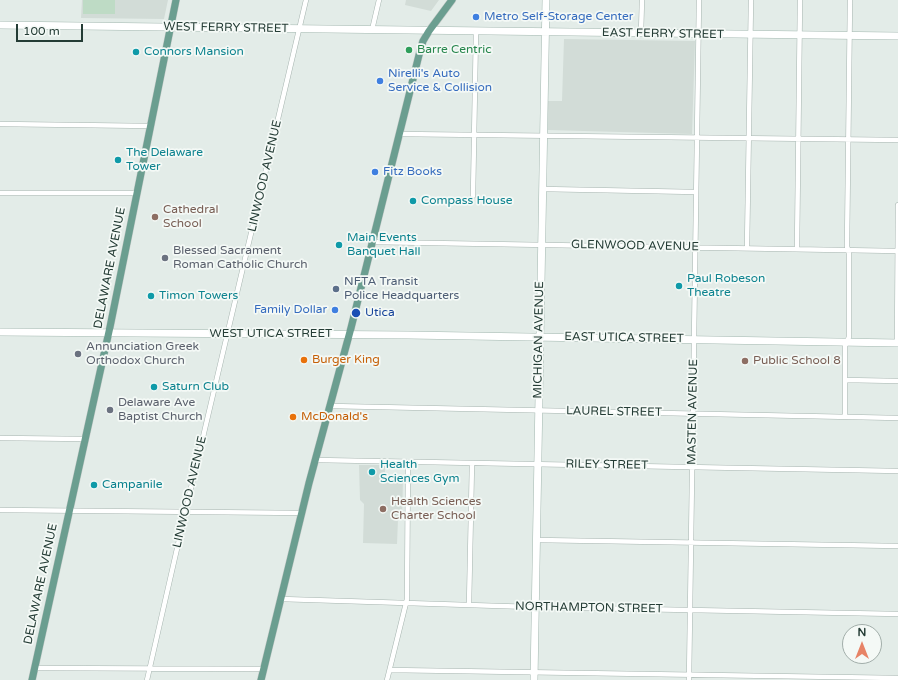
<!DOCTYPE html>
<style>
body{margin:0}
#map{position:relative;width:898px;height:680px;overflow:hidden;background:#e3ece8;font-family:"Varela Round",sans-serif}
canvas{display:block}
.north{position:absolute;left:842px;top:624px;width:40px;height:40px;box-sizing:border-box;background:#f4f9f6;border:1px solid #a1ada9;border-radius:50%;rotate:0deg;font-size:11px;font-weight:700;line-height:16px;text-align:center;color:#243c35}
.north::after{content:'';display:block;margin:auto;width:14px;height:18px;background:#e78366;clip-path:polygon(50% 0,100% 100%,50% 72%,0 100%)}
.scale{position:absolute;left:16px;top:24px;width:67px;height:18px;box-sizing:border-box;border:2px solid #243c35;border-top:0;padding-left:5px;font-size:12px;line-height:14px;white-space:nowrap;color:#243c35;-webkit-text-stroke:3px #f4f9f6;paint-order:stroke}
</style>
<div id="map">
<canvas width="898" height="680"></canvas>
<div class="north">N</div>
<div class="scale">100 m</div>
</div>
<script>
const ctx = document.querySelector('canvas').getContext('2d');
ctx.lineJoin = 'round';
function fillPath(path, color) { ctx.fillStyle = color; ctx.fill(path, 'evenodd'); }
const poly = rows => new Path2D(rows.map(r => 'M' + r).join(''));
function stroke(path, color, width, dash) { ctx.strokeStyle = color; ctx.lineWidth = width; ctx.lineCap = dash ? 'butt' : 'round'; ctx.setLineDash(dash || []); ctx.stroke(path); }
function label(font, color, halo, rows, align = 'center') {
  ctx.font = font + ' "Varela Round",sans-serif'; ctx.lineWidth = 3.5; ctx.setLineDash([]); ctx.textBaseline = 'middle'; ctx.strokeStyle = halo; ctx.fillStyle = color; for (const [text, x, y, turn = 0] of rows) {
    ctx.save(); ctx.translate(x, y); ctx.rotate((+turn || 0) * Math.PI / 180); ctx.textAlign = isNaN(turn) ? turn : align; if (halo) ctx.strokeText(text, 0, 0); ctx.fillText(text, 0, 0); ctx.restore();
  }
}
const built = poly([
 [82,0,168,0,164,19,81,18],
 [406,0,439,0,431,11,405,5],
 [564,39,695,41,692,134,548,130,548,101,562,101],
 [359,465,385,465,385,477,403,478,402,519,398,519,397,544,363,543,364,504,360,500]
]);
const green = poly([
 [83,0,115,0,115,14,83,14]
]);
const street = poly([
 [372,30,379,0],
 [641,33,642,0],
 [0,124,150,126],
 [399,134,898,140],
 [542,189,696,192],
 [0,193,136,193],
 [473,196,476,31],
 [372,242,898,251],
 [747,248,751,0],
 [797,249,800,0],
 [897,343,898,205],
 [845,380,898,381],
 [330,406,898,418],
 [845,417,845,346,849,337,849,254,847,246,850,0],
 [0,438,84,439],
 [316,460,898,471],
 [0,510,302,513],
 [536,540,898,546],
 [281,599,531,607,898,614],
 [469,605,472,463],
 [35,668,264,669],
 [390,670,898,678],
 [147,680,187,505,306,0],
 [387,680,407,599,408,462],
 [689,680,699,0]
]);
const secondary = poly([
 [0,25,898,36],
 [0,332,408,335,898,343],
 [534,680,546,0]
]);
const primary = poly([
 [32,680,110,327,176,0],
 [261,680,309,483,351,328,420,51,423,41,429,31,452,0]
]);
const markers = [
 [476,17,4,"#3f7fe0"],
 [409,50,4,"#2e9e5b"],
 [136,52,4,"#0f9aa8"],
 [380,81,4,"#3f7fe0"],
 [118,160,4,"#0f9aa8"],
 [375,172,4,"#3f7fe0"],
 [413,201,4,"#0f9aa8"],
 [155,217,4,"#8d6e63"],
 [339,245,4,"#0f9aa8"],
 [165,258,4,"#6b7280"],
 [679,286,4,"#0f9aa8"],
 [336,289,4,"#5c6f8a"],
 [151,296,4,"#0f9aa8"],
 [335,310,4,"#3f7fe0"],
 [356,313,5,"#1a4fb4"],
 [78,354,4,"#6b7280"],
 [304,360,4,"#e8710a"],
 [745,361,4,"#8d6e63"],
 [154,387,4,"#0f9aa8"],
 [110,410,4,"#6b7280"],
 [293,417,4,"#e8710a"],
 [372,472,4,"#0f9aa8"],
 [94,485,4,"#0f9aa8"],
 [383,509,4,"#8d6e63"]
];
const shopNames = [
 ["Metro Self-Storage Center",484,17],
 ["Nirelli's Auto",388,74],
 ["Service & Collision",388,88],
 ["Fitz Books",383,172],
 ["Family Dollar",327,310,"right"]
];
const streetNames = [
 ["WEST FERRY STREET",226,28,1],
 ["EAST FERRY STREET",663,34,1],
 ["LINWOOD AVENUE",265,176,-77],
 ["GLENWOOD AVENUE",635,246,1],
 ["DELAWARE AVENUE",110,268,-79],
 ["WEST UTICA STREET",271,334],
 ["EAST UTICA STREET",624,338,1],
 ["MICHIGAN AVENUE",539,340,-89],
 ["LAUREL STREET",614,412,1],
 ["MASTEN AVENUE",693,412,-89],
 ["RILEY STREET",607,465,1],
 ["LINWOOD AVENUE",190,492,-77],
 ["DELAWARE AVENUE",41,584,-78],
 ["NORTHAMPTON STREET",589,608,1]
];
const leisureNames = [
 ["Barre Centric",417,50]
];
const cultureNames = [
 ["Connors Mansion",144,52],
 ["The Delaware",126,153],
 ["Tower",126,167],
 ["Compass House",421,201],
 ["Main Events",347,238],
 ["Banquet Hall",347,252],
 ["Paul Robeson",687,279],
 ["Theatre",687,293],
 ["Timon Towers",159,296],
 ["Saturn Club",162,387],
 ["Health",380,465],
 ["Sciences Gym",380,479],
 ["Campanile",102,485]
];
const educationNames = [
 ["Cathedral",163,210],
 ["School",163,224],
 ["Public School 8",753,361],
 ["Health Sciences",391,502],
 ["Charter School",391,516]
];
const worshipNames = [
 ["Blessed Sacrament",173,251],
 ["Roman Catholic Church",173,265],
 ["Annunciation Greek",86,347],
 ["Orthodox Church",86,361],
 ["Delaware Ave",118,403],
 ["Baptist Church",118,417]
];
const serviceNames = [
 ["NFTA Transit",344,282],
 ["Police Headquarters",344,296]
];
const transitNames = [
 ["Utica",365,313]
];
const foodNames = [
 ["Burger King",312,360],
 ["McDonald's",301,417]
];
fillPath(built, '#d2dcd7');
fillPath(green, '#bedbc5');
stroke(street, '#a6b4af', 5.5);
stroke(secondary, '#a2b7af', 8);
stroke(primary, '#c2c8c6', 8);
stroke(street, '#fff', 4.5);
stroke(secondary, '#fff', 7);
stroke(primary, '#6b9e90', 7);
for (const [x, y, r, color] of markers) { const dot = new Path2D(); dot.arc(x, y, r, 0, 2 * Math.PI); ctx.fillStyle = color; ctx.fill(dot); stroke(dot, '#f4f9f6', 1.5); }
label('12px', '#366cbe', '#f4f9f6', shopNames, 'left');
label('12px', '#243c35', '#f4f9f6', streetNames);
label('12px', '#27864d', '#f4f9f6', leisureNames, 'left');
label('12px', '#0d838f', '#f4f9f6', cultureNames, 'left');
label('12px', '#785e54', '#f4f9f6', educationNames, 'left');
label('12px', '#5b616d', '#f4f9f6', worshipNames, 'left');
label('12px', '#4e5e75', '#f4f9f6', serviceNames, 'left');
label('12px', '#164399', '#f4f9f6', transitNames, 'left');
label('12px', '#c56008', '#f4f9f6', foodNames, 'left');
</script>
